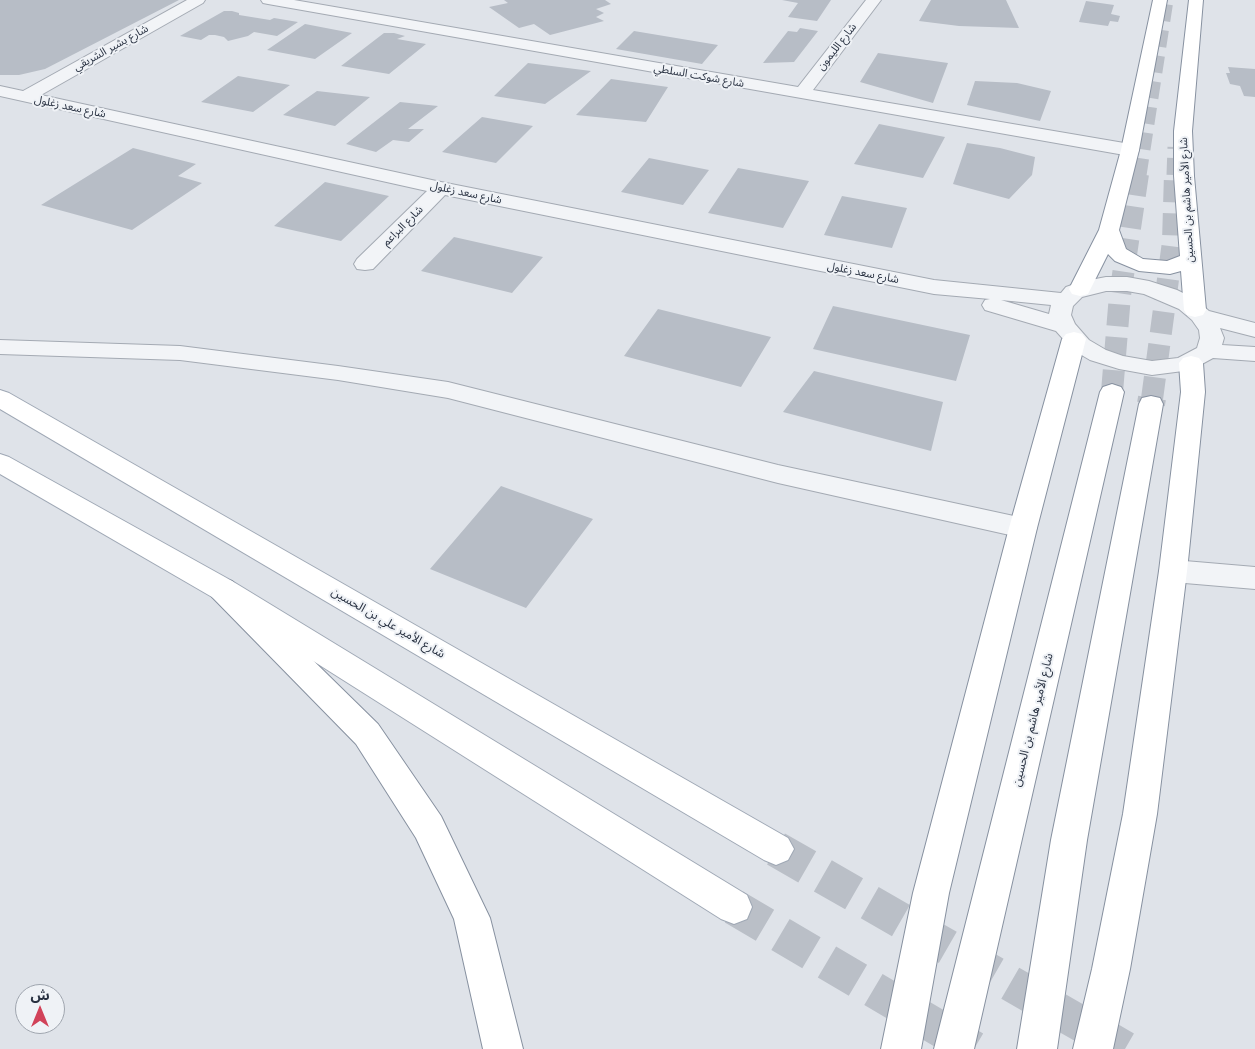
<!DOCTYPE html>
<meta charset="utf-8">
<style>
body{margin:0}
#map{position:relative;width:1255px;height:1049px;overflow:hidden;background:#dfe3e9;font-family:"Noto Sans","Noto Sans Arabic",sans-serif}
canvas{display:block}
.north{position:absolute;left:15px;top:984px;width:50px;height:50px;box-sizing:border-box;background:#eff2f6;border:1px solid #9fa5ae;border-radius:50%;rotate:0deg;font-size:14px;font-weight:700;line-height:20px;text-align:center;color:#283141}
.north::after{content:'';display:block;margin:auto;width:18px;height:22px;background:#d14259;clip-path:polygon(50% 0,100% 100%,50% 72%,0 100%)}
</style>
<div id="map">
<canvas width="1255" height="1049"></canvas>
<div class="north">ش</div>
</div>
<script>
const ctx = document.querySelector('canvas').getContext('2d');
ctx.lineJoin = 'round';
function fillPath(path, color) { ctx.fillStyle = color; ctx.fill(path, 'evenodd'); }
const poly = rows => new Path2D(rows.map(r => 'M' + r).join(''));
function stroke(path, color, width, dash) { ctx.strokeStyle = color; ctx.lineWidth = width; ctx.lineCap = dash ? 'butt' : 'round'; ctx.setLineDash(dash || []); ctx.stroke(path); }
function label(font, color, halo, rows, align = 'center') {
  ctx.font = font + ' "Noto Sans","Noto Sans Arabic",sans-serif'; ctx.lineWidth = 4; ctx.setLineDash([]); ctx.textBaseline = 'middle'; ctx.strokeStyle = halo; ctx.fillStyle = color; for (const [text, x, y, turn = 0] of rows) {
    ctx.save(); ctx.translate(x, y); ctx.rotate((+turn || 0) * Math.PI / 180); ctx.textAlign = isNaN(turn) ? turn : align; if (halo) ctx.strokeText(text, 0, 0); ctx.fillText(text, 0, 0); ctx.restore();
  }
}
const building = poly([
 [0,0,179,0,45,69,19,75,0,75],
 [504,0,605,0,611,4,596,9,604,13,596,17,604,21,550,35,534,24,519,28,489,7,508,3],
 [782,0,831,0,817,21,788,17,798,3],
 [931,0,1006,0,1019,28,959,26,919,21],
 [1086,1,1114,5,1111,14,1120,16,1118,22,1110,21,1108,26,1079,22],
 [224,11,232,11,239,13,239,15,270,20,274,18,298,22,277,36,254,32,248,36,228,41,224,37,215,35,209,35,201,40,180,36],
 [305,24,352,33,315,59,267,50],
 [800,28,818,31,794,62,763,63,788,31,797,32],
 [634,31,718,45,702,64,616,49],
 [384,33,394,33,405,36,397,39,426,44,389,74,341,66],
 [878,53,948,63,933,103,860,82],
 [528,63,591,71,545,104,494,96],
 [1228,67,1255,69,1255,97,1244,96,1240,86,1230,84,1226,73,1230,73],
 [238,76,290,85,253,112,201,102],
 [611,79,668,87,646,122,576,115],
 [975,81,1017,83,1051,91,1040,121,967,105],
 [317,91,370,97,335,126,283,115],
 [400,102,438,106,408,129,424,129,409,142,393,140,376,152,346,144],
 [482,117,533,126,496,163,442,152],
 [879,124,945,137,923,178,854,164],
 [967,143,1000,148,1035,157,1032,175,1009,199,953,184],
 [133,148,196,164,178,176,202,183,132,230,41,205],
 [649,158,709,170,683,205,621,192],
 [738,168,809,181,783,228,708,213],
 [325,182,389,196,341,241,274,226],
 [842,196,907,208,892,248,824,235],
 [454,237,543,257,512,293,421,271],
 [833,306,970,335,956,381,813,349],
 [658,309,771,337,741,387,624,356],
 [814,371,943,402,931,451,783,412],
 [501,486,593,519,526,608,430,569]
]);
const majorTunnel = poly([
 [776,849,1125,1049],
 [734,907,974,1049]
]);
const highwayTunnelFar2 = poly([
 [1138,175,1165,0],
 [1175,175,1176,147]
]);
const highwayTunnelFar1 = poly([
 [1112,392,1120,295,1138,174],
 [1152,399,1173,242,1175,174]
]);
const highwayTunnel = poly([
 [1151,404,1152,398]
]);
const minor = poly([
 [187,0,205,0,203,3,41,95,441,182,934,280,1061,293,1066,287,1080,282,1106,277,1127,277,1149,281,1177,290,1195,299,1209,311,1255,323,1255,337,1220,328,1224,338,1222,345,1255,347,1255,361,1213,358,1191,370,1152,375,1119,369,1090,360,1073,350,1056,331,985,310,982,305,985,300,990,299,934,294,445,195,373,269,365,270,357,269,354,264,357,259,427,191,0,96,0,86,23,91,187,0],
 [1106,291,1127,291,1144,294,1179,309,1192,320,1199,330,1200,338,1197,348,1178,358,1152,361,1123,356,1106,350,1089,340,1075,324,1071,315,1073,306,1082,297,1106,291],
 [1001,300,1051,305,1049,314,1001,300],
 [261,0,294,0,798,87,866,0,881,0,813,90,1130,144,1137,146,1139,150,1137,154,1130,156,268,4,263,3,261,0],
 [0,340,180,346,338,366,448,382,778,465,1023,518,1033,521,1037,528,1033,535,1023,538,778,483,448,398,338,380,180,360,0,354,0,340],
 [1173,560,1255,567,1255,589,1173,582,1163,578,1159,571,1163,564,1173,560]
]);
const major = poly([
 [0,390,9,393,788,838,794,849,788,860,776,865,764,860,0,409,0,390],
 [0,454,9,457,232,581,747,895,752,907,747,919,734,924,721,919,212,597,0,474,0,454]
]);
const highway = poly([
 [1153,0,1167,0,1139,150,1119,230,1126,249,1143,259,1167,261,1180,256,1174,176,1174,131,1189,0,1203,0,1192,131,1194,176,1206,310,1203,315,1195,317,1187,315,1184,310,1181,271,1170,274,1139,271,1115,261,1108,254,1088,294,1080,296,1072,294,1069,289,1099,230,1121,150,1153,0],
 [1074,332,1082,334,1086,339,1037,528,949,893,921,1049,881,1049,913,893,1009,528,1062,339,1066,334,1074,332],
 [1191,356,1199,358,1203,363,1205,392,1187,571,1157,814,1130,969,1113,1049,1073,1049,1092,969,1123,814,1159,571,1181,392,1179,363,1183,358,1191,356],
 [1112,384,1121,387,1124,392,974,1049,934,1049,1100,392,1103,387,1112,384],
 [1151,396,1160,398,1163,404,1087,840,1057,1049,1017,1049,1051,840,1139,404,1142,398,1151,396],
 [222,578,232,581,378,724,441,816,490,918,523,1049,483,1049,454,919,416,838,356,744,212,597,207,589,212,581,222,578]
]);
const farStreetnames = [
 ["شارع الليمون",837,47,-52],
 ["شارع بشير الشريقي",111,48,-29],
 ["شارع شوكت السلطي",699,76,10],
 ["شارع سعد زغلول",70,107,12],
 ["شارع سعد زغلول",466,193,12],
 ["شارع الأمير هاشم بن الحسين",1187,200,-93],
 ["شارع البراعم",403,226,-45],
 ["شارع سعد زغلول",863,273,11]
];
const streetNames = [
 ["شارع الأمير علي بن الحسين",388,623,30],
 ["شارع الأمير هاشم بن الحسين",1033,720,-76]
];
fillPath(building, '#b7bdc6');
stroke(majorTunnel, '#babfc7', 36, [36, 18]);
stroke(highwayTunnelFar2, '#babfc7', 17, [17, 9]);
stroke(highwayTunnelFar1, '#babfc7', 22, [22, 11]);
stroke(highwayTunnel, '#babfc7', 28, [28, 14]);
stroke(minor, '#a4aab3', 2);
stroke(major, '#9fa8b5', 2);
stroke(highway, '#8791a0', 2);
fillPath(minor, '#f2f4f7');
fillPath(major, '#fff');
fillPath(highway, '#fff');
label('11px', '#283141', '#eff2f6', farStreetnames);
label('12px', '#283141', '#eff2f6', streetNames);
</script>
